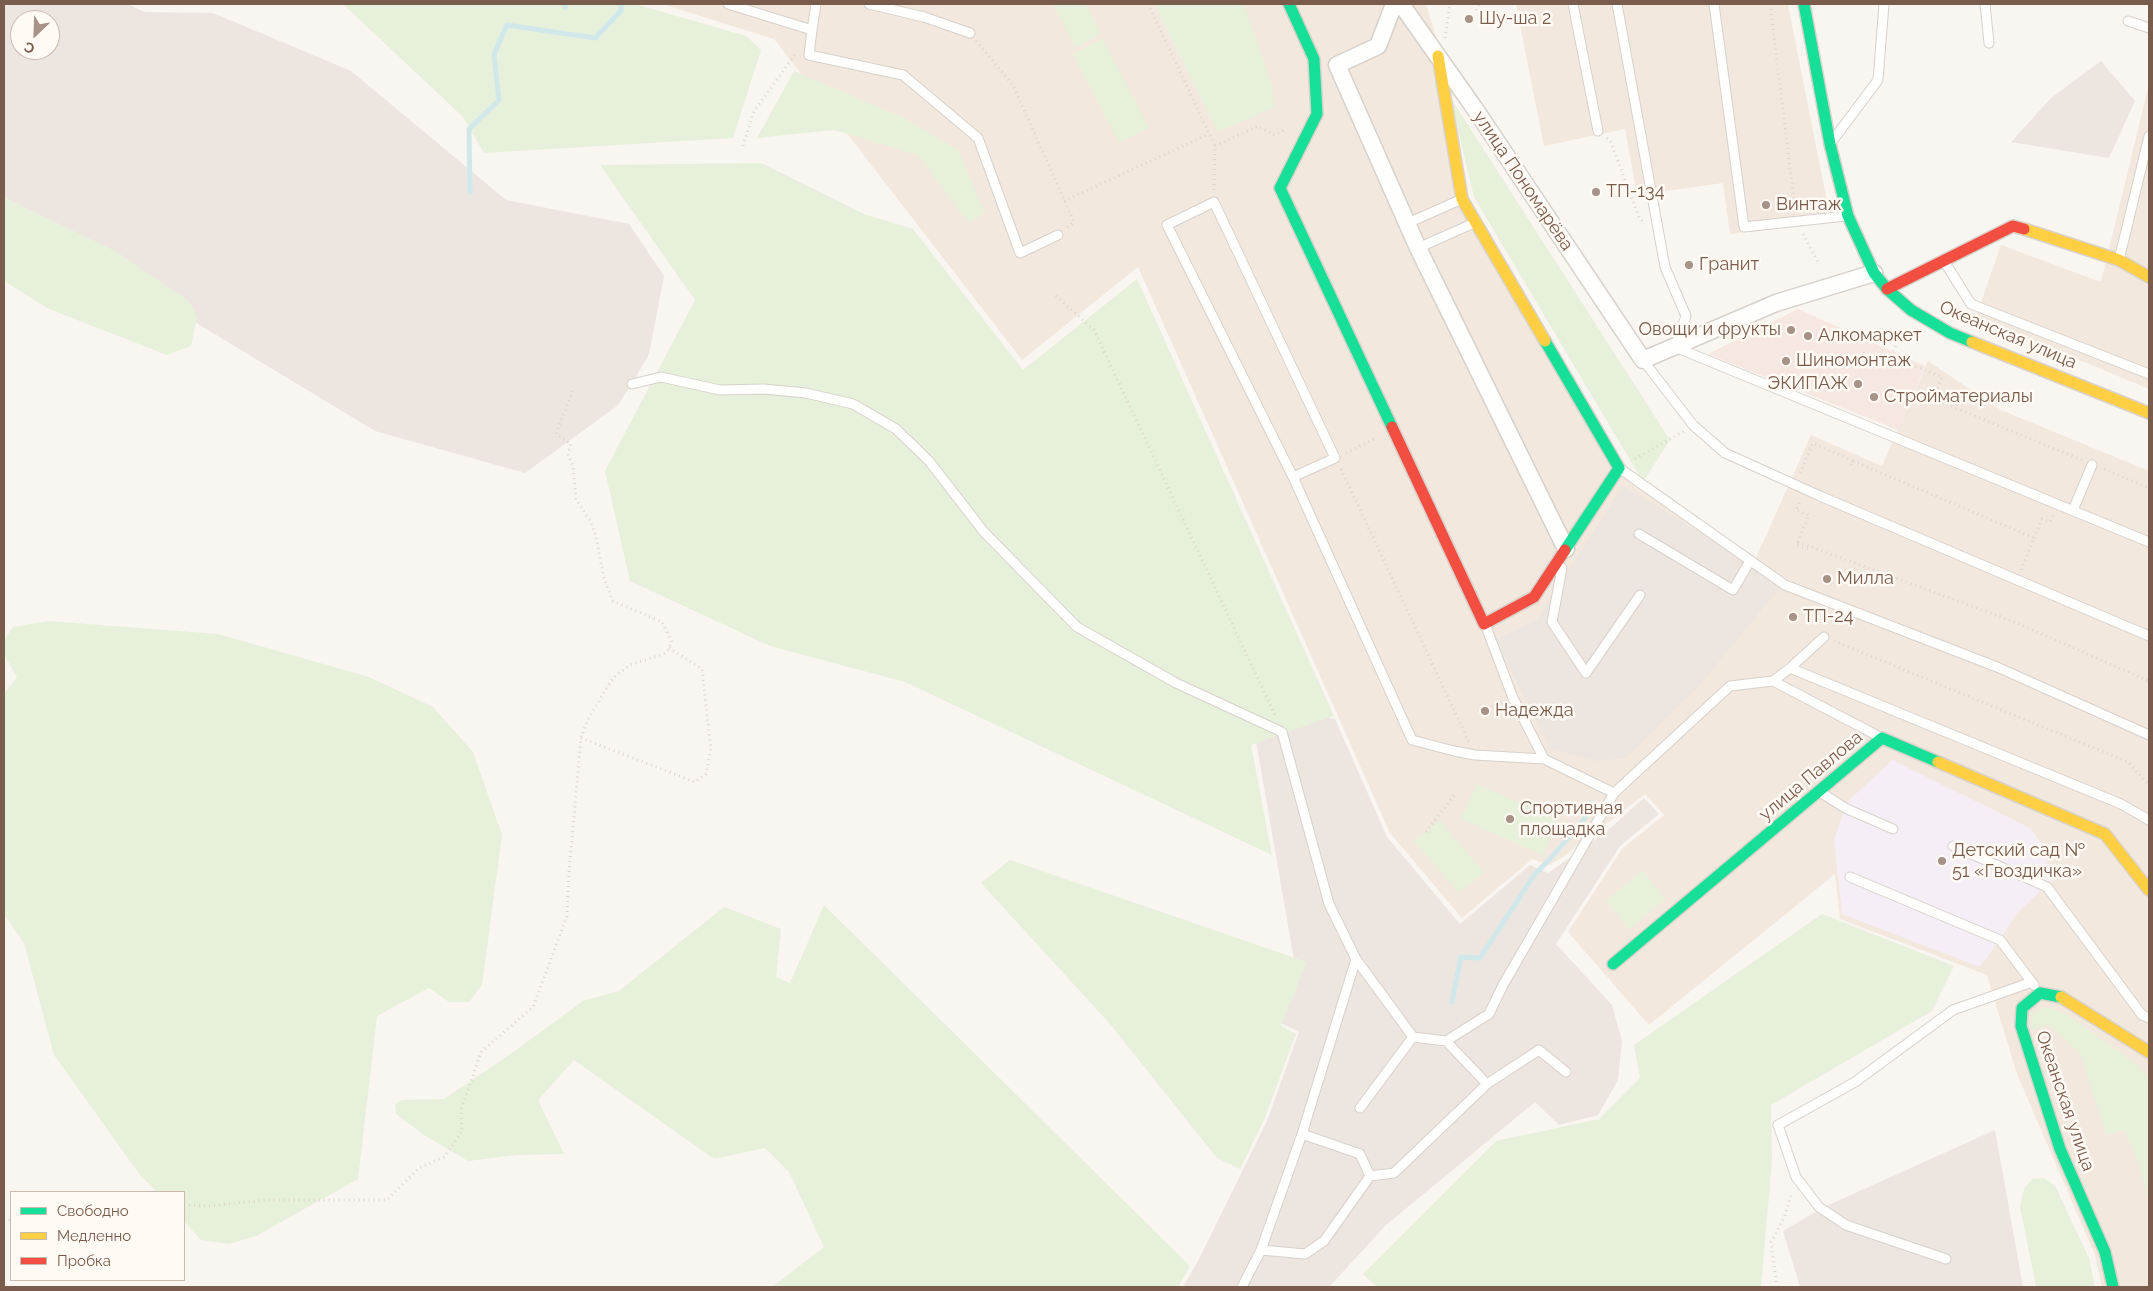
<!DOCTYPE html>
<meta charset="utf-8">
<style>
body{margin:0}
#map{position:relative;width:2153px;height:1291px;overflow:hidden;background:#f9f5f0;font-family:Raleway,sans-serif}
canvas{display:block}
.frame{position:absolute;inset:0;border:5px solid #7a5c4d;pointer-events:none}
.legend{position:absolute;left:10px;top:1191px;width:175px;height:90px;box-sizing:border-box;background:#fffaf3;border:1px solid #cabbb1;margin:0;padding:6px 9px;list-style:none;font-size:15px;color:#7a5c4d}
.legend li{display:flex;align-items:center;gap:10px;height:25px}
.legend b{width:25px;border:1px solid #cabbb1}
.north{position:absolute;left:10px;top:10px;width:50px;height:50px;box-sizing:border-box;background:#fffaf3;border:1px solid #cabbb1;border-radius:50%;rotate:204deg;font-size:14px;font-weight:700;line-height:20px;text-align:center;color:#7a5c4d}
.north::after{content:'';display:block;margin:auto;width:18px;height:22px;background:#a69286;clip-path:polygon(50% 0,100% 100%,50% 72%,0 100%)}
</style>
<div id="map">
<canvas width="2153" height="1291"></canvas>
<div class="frame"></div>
<ul class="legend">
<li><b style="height:6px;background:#16e098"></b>Свободно</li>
<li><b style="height:6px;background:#ffcf43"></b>Медленно</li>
<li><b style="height:6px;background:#f24e42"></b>Пробка</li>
</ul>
<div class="north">С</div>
</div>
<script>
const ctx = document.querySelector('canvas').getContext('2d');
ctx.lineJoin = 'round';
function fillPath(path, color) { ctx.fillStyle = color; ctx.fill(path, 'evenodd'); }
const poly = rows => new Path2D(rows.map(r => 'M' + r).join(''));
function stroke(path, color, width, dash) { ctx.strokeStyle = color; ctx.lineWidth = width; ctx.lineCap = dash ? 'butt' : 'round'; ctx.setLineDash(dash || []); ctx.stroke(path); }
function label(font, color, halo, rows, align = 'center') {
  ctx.font = font + ' Raleway,sans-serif'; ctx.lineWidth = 5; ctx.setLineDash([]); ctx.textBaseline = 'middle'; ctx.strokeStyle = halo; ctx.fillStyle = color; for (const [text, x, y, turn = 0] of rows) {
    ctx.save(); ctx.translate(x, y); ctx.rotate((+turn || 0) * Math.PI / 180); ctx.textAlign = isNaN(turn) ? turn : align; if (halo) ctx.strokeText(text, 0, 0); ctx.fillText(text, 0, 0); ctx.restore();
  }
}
const residential = poly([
 [662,4,1426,4,1442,57,1467,196,1622,463,1756,558,1811,435,1882,466,1928,361,2001,410,2149,471,2149,1287,2102,1287,2095,1255,2017,1074,1987,975,1840,919,1835,874,1649,1025,1568,932,1622,849,1664,815,1645,794,1563,857,1549,865,1532,859,1462,918,1390,833,1138,267,1022,360,774,39],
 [1516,4,1788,4,1831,222,1730,234,1723,183,1637,195,1625,129,1544,146],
 [2149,84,2149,389,1976,317,2001,245,2101,282]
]);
const commercial = poly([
 [1798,309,1925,366,1898,430,1708,354]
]);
const industrial = poly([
 [4,4,128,4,144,12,213,13,351,71,506,200,629,224,664,276,649,354,632,384,617,406,525,473,375,431,150,295,4,219],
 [20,20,50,20,50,50,20,50],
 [2101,61,2135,101,2109,158,2011,142,2051,98],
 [1623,486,1738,556,1781,586,1696,689,1625,758,1596,761,1552,749,1495,640,1537,620],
 [1325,717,1335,719,1387,837,1460,924,1530,865,1548,873,1606,832,1644,798,1659,814,1620,846,1556,944,1612,1005,1622,1041,1618,1080,1598,1115,1559,1125,1535,1102,1386,1225,1329,1287,1183,1287,1199,1259,1267,1121,1299,1032,1269,1017,1294,960,1256,741],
 [1995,1130,2023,1287,1800,1287,1783,1231,1822,1208]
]);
const education = poly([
 [1892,760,2030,828,2041,843,2053,879,2016,914,2000,940,1980,967,1842,914,1834,840,1847,802]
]);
const green = poly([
 [343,4,635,4,746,36,761,50,733,138,484,153,463,117],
 [1053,4,1086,4,1101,34,1075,47],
 [1154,4,1244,4,1272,85,1275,107,1218,132],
 [1103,39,1149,128,1119,143,1073,54],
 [794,71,904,118,958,150,985,213,968,222,918,155,834,130,757,138],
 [1450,97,1670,440,1643,482,1474,197],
 [761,163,864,214,913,229,1023,370,1137,279,1334,716,1251,745,1272,855,905,682,770,646,630,581,605,471,695,300,600,165],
 [4,197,119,253,190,302,197,317,191,346,167,355,49,309,4,281],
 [48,621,218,634,369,677,433,707,473,752,502,835,482,985,469,1002,449,1002,429,988,377,1016,358,1179,256,1236,229,1244,201,1240,184,1221,184,1192,157,1192,140,1175,54,1055,24,943,4,914,4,694,17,677,4,655,4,640,13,627],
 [1477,784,1558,820,1543,855,1461,819],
 [1439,820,1484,872,1459,893,1414,841],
 [1010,860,1307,962,1281,1026,1296,1034,1264,1120,1240,1169,1217,1158,1110,1024,981,883],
 [1642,871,1665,898,1630,929,1606,901],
 [824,905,1190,1266,1178,1287,772,1287,824,1247,789,1172,765,1148,714,1159,574,1060,538,1100,564,1154,516,1155,468,1161,424,1135,396,1114,395,1104,402,1100,444,1099,512,1053,583,1001,619,991,724,907,781,929,776,977,790,983],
 [1822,914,1954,966,1932,1011,1771,1105,1772,1160,1761,1287,1377,1287,1363,1274,1496,1141,1599,1119,1640,1078,1634,1045],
 [2043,1008,2051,1008,2069,1016,2135,1063,2149,1078,2149,1203,2138,1162,2125,1130,2106,1135,2081,1055,2049,1025,2032,1030,2031,1015],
 [2044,1178,2055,1186,2089,1258,2095,1287,2036,1287,2020,1207,2024,1189,2032,1179]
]);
const stream = poly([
 [564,4,565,7],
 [470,192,469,129,499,100,494,54,507,25,595,38,621,11,621,4],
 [1452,1002,1461,957,1480,958,1535,874,1551,858,1590,812,1590,803]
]);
const path = poly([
 [1148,4,1215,146,1214,191],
 [1770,4,1795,209],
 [1476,10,1479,4],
 [1445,38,1450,4],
 [976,41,1013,85,1074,222,1067,228],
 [1607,138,1610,140,1639,217,1644,223],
 [743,146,754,111,796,53],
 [1215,146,1258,126,1275,135,1286,129],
 [1064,201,1209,134],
 [1803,234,1818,262],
 [1056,296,1094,330,1275,715],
 [1891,356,1903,329],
 [1888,364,1891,356,1942,377,1933,399],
 [1919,393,2082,460],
 [1346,453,1376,438],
 [1635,459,1684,431],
 [1853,461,2034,538,2021,570],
 [1341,469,1469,742],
 [2104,469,2149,488],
 [1800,473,1813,443,1853,461,1850,467],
 [2034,538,2042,519,2050,522,2053,516],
 [1798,542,2012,621,2149,681],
 [1798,542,1809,515,1796,510,1801,499],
 [1798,542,1796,545,1811,550],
 [1834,641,2128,762,2149,785],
 [1492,707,1503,702],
 [581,738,695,782,706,774,711,749,702,669,669,648],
 [1426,832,1455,794],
 [184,1205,208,1206,266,1200,387,1200,419,1168,444,1157,462,1132,461,1110,481,1052,533,1007,567,916,569,872,581,738,588,719,613,678,630,665,666,653,672,642,662,622,613,601,604,579,596,536,590,521,576,499,573,466,568,454,571,444,556,434,574,387],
 [4,1222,11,1219],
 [1777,1287,1771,1242,1784,1218,1792,1192]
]);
const lane = poly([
 [728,4,812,30,809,55,903,75,978,138,1020,253,1058,235],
 [869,4,924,17,970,33],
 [1573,4,1598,131],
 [1617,4,1665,267,1686,316,1675,347,2149,542],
 [1714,4,1744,227,1846,216],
 [1985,4,1989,43],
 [2128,21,2149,28],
 [812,30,816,4],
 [1833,140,1878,80,1884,4],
 [1408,223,1462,199],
 [1418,248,1474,223],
 [2119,260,2149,136],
 [1944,261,1971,304,2149,374],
 [1643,360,1693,425,1725,453,1820,496,2149,636],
 [632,384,661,377,720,390,764,389,806,393,853,404,896,429,929,461,984,532,1077,627,1176,683,1282,732,1329,904,1356,959,1302,1134,1360,1154,1370,1176],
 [1619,468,1785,585,1997,667,2149,735],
 [1293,477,1335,458,1214,202,1167,225,1293,477,1412,740,1454,751,1475,755,1544,759,1513,698,1485,624],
 [2073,510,2092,465],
 [1639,534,1733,590,1750,561],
 [1562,568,1552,622,1586,673,1640,595],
 [1790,668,1824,637],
 [1773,681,1790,668,2121,804,2149,820],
 [1544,759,1614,793,1730,686,1773,681,1880,737],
 [1820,792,1845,808,1893,829],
 [1953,846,2047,887,2142,1015,2149,1018],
 [1850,877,2000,940,2034,985],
 [1356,959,1413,1037],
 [1487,1084,1446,1041,1489,1014,1503,985,1614,793],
 [1360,1108,1413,1037,1446,1041],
 [1261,1250,1305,1254,1324,1241,1370,1176,1394,1173,1487,1084,1539,1050,1566,1072],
 [1946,1259,1846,1225,1819,1207,1796,1177,1778,1125,1855,1082,1953,1010,2032,982],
 [1242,1287,1261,1250,1302,1134]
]);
const street = poly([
 [1394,4,1378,46,1337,65,1418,248,1566,549],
 [1401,4,1475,109,1643,360,1776,303,1874,273]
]);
const fast = poly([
 [1289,4,1314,59,1317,114,1280,188,1392,427],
 [1804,4,1830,144,1848,216,1874,273,1887,289,1911,310,1950,333,1972,342],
 [1545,341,1619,468,1565,550],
 [1613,964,1882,738,1938,762],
 [2061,997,2040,993,2022,1008,2021,1026,2060,1149,2105,1252,2113,1287]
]);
const slow = poly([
 [1438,56,1462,199,1545,341],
 [2024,229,2119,260,2149,277],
 [1972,342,2149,413],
 [1938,762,2105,834,2149,890],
 [2061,997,2149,1052]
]);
const jam = poly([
 [1887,289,2013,226,2024,229],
 [1392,427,1484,624,1534,597,1565,550]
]);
const markers = [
 [1469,19,5,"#a69286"],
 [1596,192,5,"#a69286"],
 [1766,205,5,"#a69286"],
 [1689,265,5,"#a69286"],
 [1791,330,5,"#a69286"],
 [1808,336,5,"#a69286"],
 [1786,361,5,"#a69286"],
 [1858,384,5,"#a69286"],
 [1874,397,5,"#a69286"],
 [1827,579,5,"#a69286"],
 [1793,617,5,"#a69286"],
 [1485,711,5,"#a69286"],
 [1510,819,5,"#a69286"],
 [1942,861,5,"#a69286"]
];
const poiNames = [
 ["Шу-ша 2",1479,19],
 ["ТП-134",1606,192],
 ["Винтаж",1776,205],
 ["Гранит",1699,265],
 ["Овощи и фрукты",1781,330,"right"],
 ["Алкомаркет",1818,336],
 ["Шиномонтаж",1796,361],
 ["ЭКИПАЖ",1848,384,"right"],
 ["Стройматериалы",1884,397],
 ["Милла",1837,579],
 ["ТП-24",1803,617],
 ["Надежда",1495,711],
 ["Спортивная",1520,809],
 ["площадка",1520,830],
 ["Детский сад №",1952,851],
 ["51 «Гвоздичка»",1952,872]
];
const streetNames = [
 ["улица Пономарёва",1523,181,56],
 ["Океанская улица",2008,335,23],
 ["улица Павлова",1811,776,-40],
 ["Океанская улица",2065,1101,71]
];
fillPath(residential, '#f2e8de');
fillPath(commercial, '#f6e8e1');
fillPath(industrial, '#ede5e0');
fillPath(education, '#f6eef6');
fillPath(green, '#e7f0db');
stroke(stream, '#d0e8ea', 5);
stroke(lane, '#d7d1cb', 11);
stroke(street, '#d7d1cb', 19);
stroke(fast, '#d9d2cb', 14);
stroke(slow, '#d9d2cb', 14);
stroke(jam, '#d9d2cb', 14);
stroke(path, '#dcd5d0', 3, [1, 4]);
stroke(lane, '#fefefd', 9);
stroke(street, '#fefefd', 16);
stroke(fast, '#16e098', 11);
stroke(slow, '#ffcf43', 11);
stroke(jam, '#f24e42', 11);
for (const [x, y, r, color] of markers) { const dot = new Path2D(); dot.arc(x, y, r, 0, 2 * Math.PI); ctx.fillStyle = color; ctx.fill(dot); stroke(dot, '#fffaf3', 2); }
label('18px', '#7a5c4d', '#fffaf3', poiNames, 'left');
label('18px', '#7a5c4d', '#fffaf3', streetNames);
</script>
